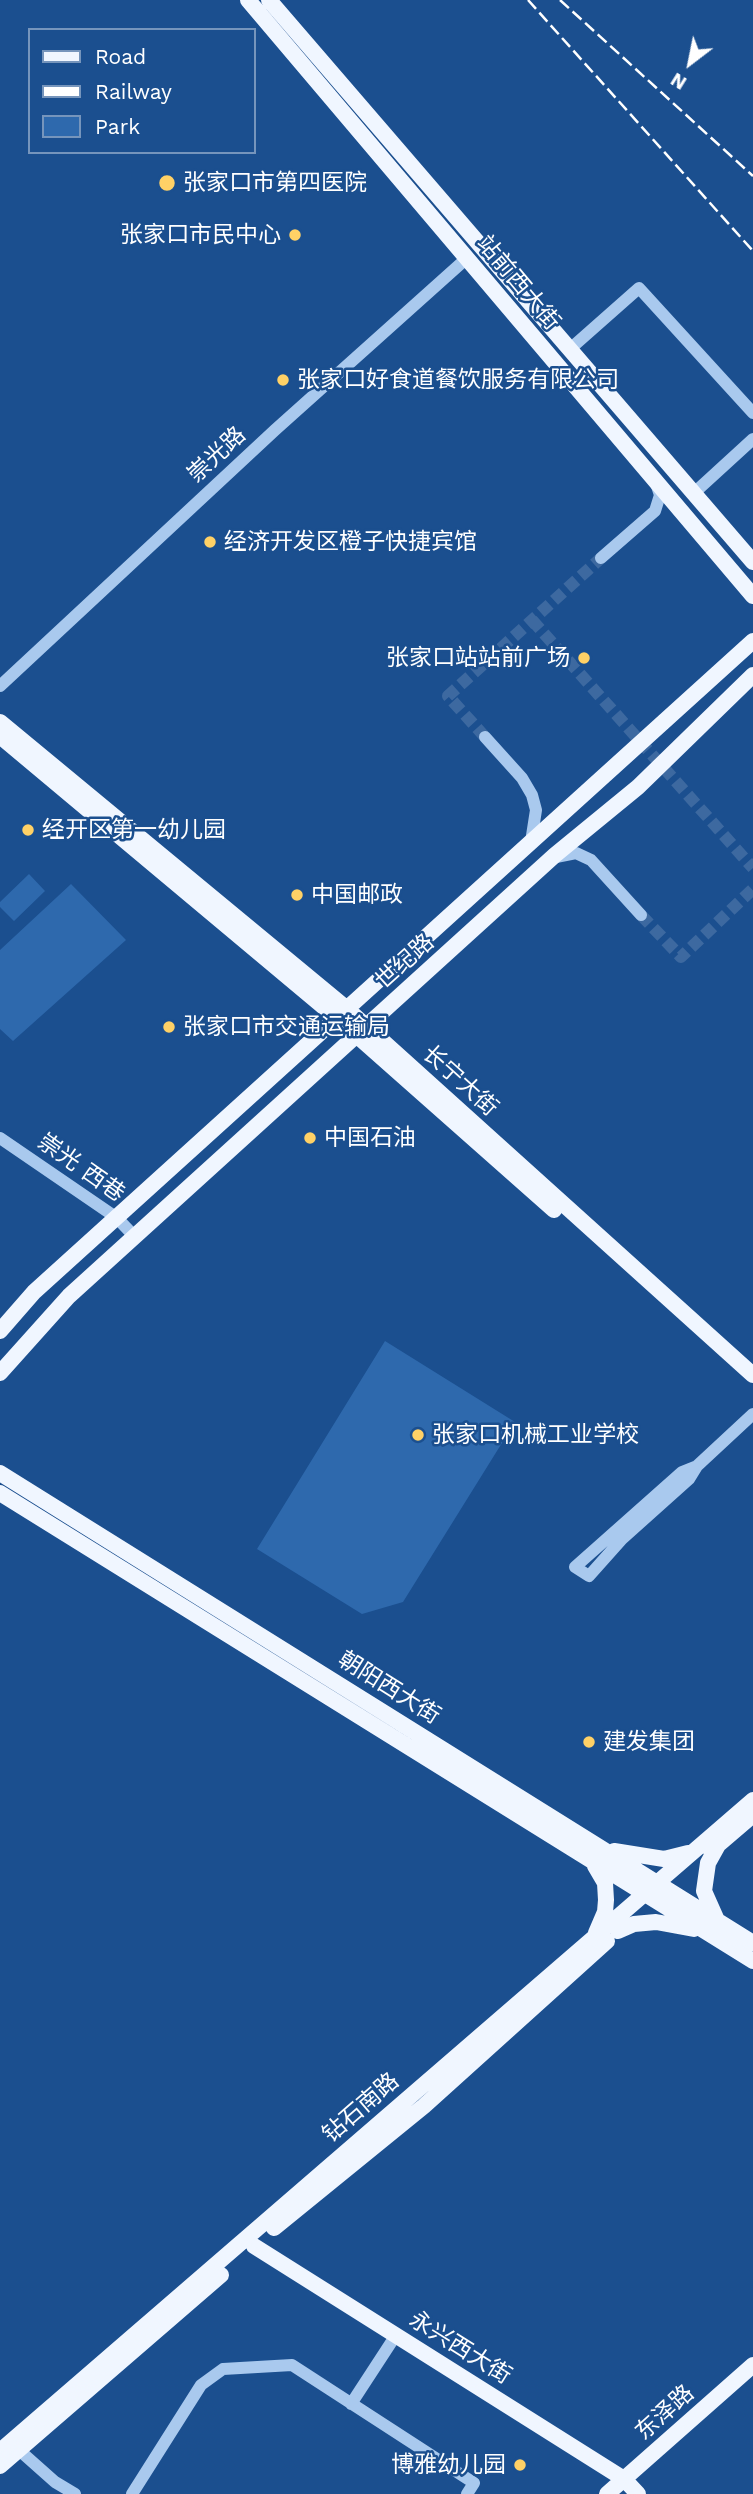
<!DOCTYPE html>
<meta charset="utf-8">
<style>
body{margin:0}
#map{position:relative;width:753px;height:2494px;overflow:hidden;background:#1b4f8f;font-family:"Work Sans",sans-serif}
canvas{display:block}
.legend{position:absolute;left:28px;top:28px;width:228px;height:126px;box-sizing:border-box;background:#1b4f8f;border:2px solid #7695bc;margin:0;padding:9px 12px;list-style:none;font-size:21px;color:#fff}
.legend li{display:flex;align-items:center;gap:14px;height:35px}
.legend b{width:35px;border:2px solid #7695bc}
.north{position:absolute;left:655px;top:28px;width:70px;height:70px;-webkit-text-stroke:5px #1b4f8f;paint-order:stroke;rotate:212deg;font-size:19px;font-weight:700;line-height:28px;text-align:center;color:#fff}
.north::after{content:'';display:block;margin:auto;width:24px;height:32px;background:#fff;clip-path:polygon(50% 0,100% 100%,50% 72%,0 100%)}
</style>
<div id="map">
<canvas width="753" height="2494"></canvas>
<ul class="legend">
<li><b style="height:9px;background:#f0f6ff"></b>Road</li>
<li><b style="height:9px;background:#fff"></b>Railway</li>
<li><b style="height:19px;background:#2e69ad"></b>Park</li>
</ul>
<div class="north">N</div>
</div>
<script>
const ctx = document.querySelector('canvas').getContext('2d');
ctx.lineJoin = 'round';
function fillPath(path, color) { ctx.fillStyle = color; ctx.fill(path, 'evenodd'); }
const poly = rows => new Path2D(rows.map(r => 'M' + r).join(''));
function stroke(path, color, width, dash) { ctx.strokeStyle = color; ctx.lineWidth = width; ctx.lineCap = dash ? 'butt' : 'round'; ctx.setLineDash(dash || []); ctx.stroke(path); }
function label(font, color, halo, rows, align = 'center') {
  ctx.font = font + ' "Work Sans","Noto Sans SC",sans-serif'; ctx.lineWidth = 5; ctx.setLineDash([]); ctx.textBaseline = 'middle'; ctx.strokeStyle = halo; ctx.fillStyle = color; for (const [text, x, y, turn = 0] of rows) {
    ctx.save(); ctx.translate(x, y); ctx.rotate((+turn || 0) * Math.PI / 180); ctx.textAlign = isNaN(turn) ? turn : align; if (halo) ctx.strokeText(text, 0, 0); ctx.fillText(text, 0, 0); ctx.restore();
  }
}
const green = poly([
 [29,874,45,891,14,921,0,907,0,902],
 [71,884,126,940,13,1041,0,1029,0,950],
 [385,1341,515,1422,403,1602,362,1614,257,1549]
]);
const minorTunnel = poly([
 [532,620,753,868],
 [485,737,448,696,601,558],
 [641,915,681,957,753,889]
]);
const minor = poly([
 [570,349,639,288,753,413],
 [694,493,753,439],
 [601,558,655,511,660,495,656,483],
 [0,686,275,430,467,258],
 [485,737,522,778,532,795,536,810,531,842],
 [556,857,576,853,591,860,641,915],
 [0,1138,117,1218,135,1237],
 [697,1466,682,1472,575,1567,589,1576,622,1539,689,1479,697,1466,753,1414],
 [351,2404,396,2335],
 [19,2450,55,2482,75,2494],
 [132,2494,201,2385,223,2369,292,2365,474,2483,467,2494]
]);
const major = poly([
 [248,0,753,596],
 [269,0,753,562],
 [0,722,347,1009,753,1375],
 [0,736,337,1018,554,1210],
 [0,1331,34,1292,753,641],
 [0,1373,69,1296,555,855,638,787,753,675],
 [0,1473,753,1943],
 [0,1493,753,1961],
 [614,1851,664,1859,688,1853],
 [711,1851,753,1815],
 [595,1866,605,1883,606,1900,605,1912,596,1933],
 [716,1918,704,1891,708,1863,718,1845],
 [618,1931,634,1924,656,1922,694,1929],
 [274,2228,424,2106,607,1941],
 [254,2246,624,2479,638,2494],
 [0,2451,753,1800],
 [0,2466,221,2275],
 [607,2494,753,2365]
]);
const rail = poly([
 [528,0,753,251],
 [560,0,753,176]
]);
const markers = [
 [167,183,9,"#ffd166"],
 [295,235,7,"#ffd166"],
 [283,380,7,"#ffd166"],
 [210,542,7,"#ffd166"],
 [584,658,7,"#ffd166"],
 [28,830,7,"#ffd166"],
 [297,895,7,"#ffd166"],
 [169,1027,7,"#ffd166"],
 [310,1138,7,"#ffd166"],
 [418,1435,7,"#ffd166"],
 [589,1742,7,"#ffd166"],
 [520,2465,7,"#ffd166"]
];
const poiNames = [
 ["张家口市第四医院",183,183],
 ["张家口市民中心",281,235,"right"],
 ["张家口好食道餐饮服务有限公司",297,380],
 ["经济开发区橙子快捷宾馆",224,542],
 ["张家口站站前广场",570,658,"right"],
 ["经开区第一幼儿园",42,830],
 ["中国邮政",311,895],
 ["张家口市交通运输局",183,1027],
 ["中国石油",324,1138],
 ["张家口机械工业学校",432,1435],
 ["建发集团",603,1742],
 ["博雅幼儿园",506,2465,"right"]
];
const streetNames = [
 ["站前西大街",518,283,50],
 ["崇光路",217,455,-43],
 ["世纪路",405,962,-42],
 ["长宁大街",460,1081,42],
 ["崇光 西巷",81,1168,35],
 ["朝阳西大街",389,1688,32],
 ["钻石南路",361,2108,-41],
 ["永兴西大街",460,2348,32],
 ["东泽路",665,2413,-42]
];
fillPath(green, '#2e69ad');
stroke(minorTunnel, '#3d69a0', 12, [12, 6]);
stroke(minor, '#a9c9ee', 12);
stroke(major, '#f0f6ff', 16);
stroke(rail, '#fff', 2.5, [12, 5]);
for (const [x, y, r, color] of markers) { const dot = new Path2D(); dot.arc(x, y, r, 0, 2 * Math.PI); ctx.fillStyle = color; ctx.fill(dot); stroke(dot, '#1b4f8f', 2.5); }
label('23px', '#fff', '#1b4f8f', poiNames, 'left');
label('23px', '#fff', '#1b4f8f', streetNames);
</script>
